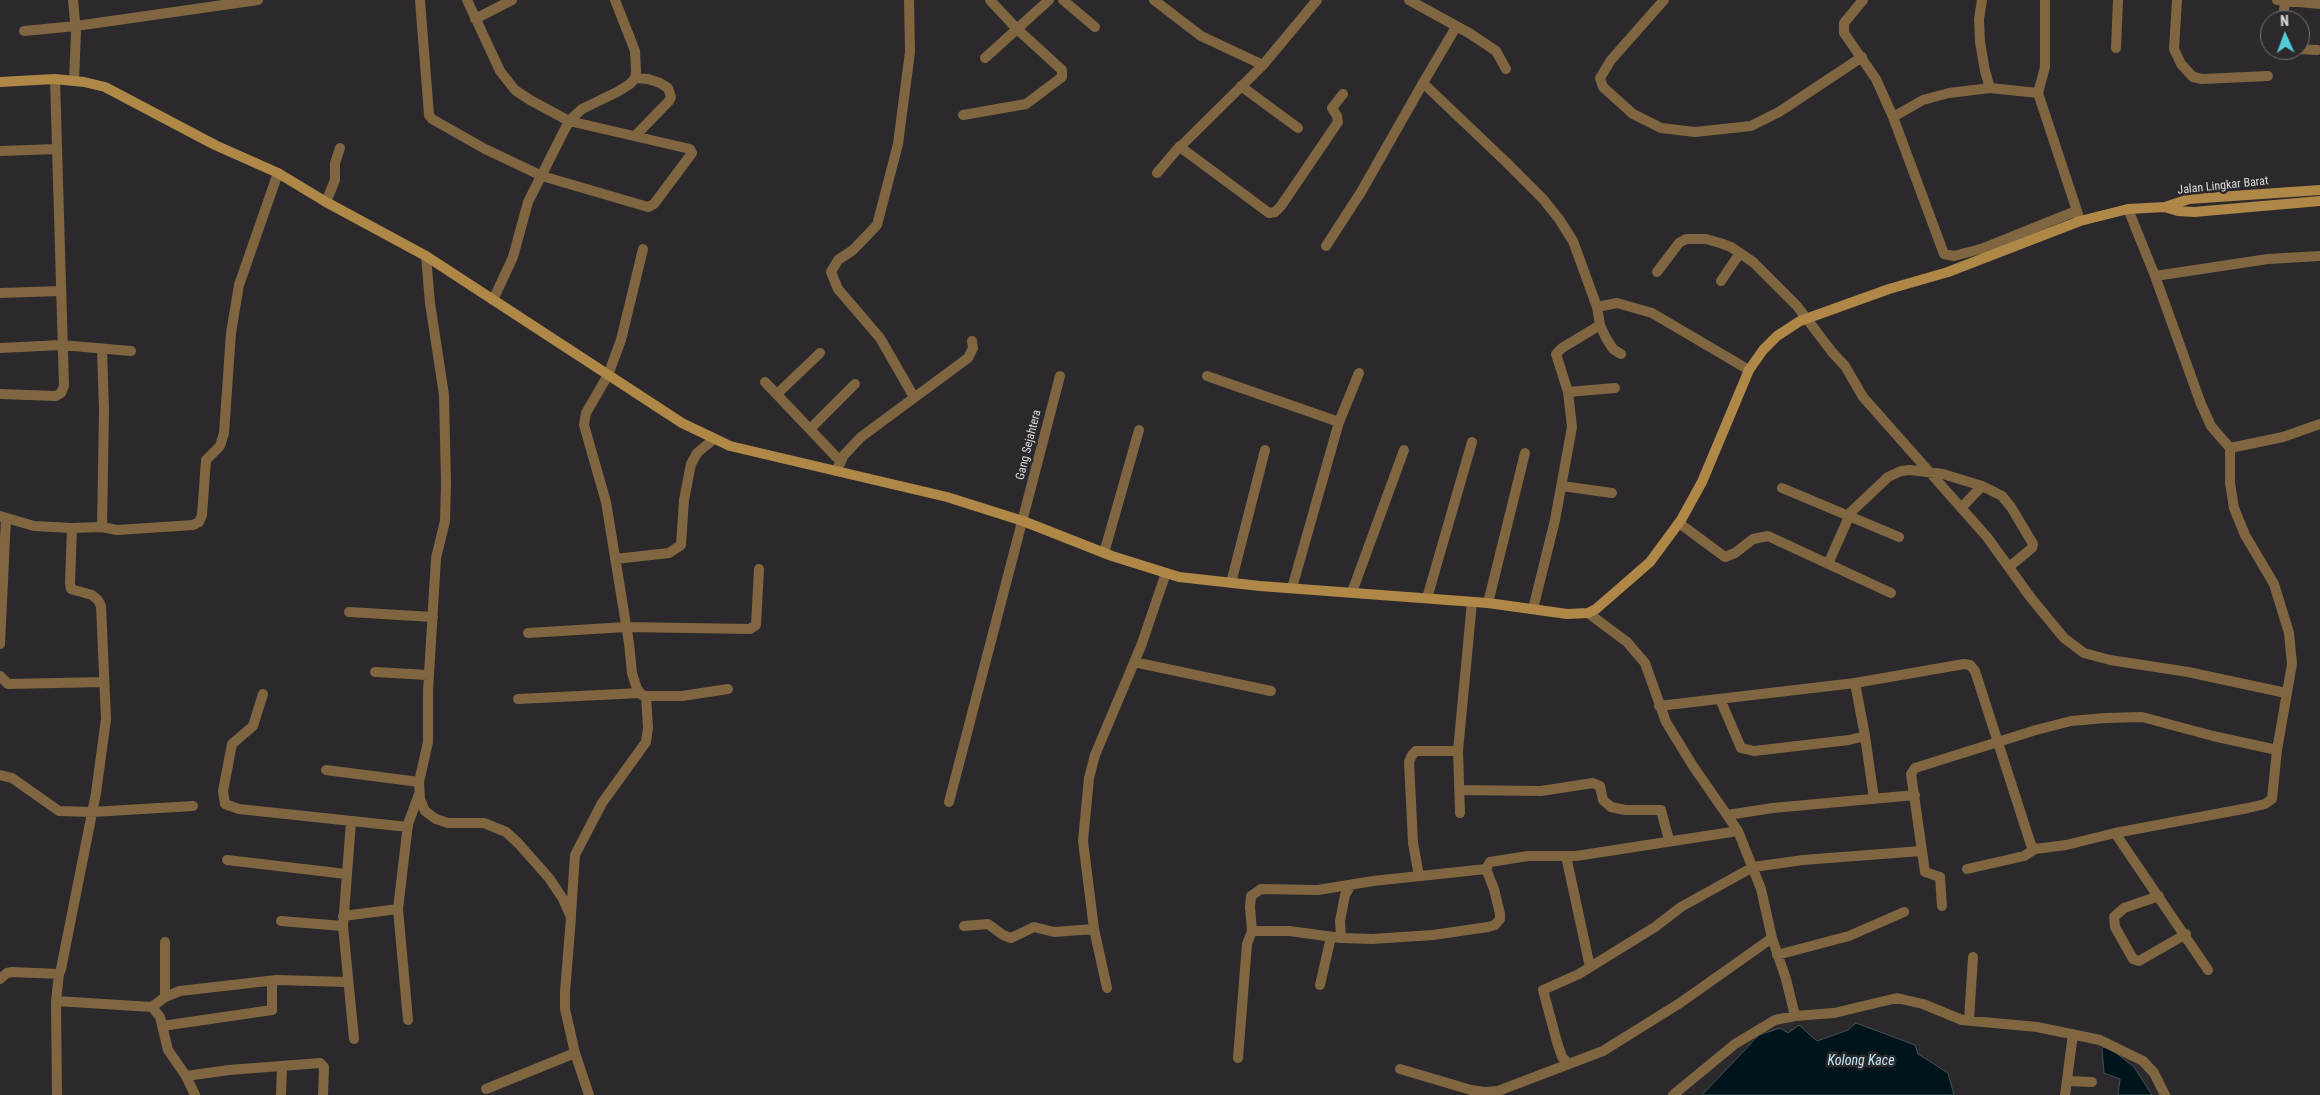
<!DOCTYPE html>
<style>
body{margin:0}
#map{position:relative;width:2320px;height:1095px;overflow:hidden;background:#2c292d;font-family:"Roboto Condensed",sans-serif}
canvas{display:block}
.north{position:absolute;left:2260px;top:10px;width:50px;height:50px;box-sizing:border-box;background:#2c292d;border:1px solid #747175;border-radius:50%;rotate:358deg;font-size:14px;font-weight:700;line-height:20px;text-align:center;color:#dfdde0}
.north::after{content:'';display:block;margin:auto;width:18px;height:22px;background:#51ccd4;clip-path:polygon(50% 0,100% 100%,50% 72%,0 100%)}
</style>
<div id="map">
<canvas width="2320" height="1095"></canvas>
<div class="north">N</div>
</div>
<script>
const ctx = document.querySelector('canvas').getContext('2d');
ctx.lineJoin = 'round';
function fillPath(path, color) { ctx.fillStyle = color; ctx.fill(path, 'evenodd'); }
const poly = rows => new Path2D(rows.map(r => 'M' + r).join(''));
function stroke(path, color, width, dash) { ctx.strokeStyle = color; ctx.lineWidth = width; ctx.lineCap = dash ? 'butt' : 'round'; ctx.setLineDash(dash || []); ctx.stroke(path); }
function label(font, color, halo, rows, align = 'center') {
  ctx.font = font + ' "Roboto Condensed",sans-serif'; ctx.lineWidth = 5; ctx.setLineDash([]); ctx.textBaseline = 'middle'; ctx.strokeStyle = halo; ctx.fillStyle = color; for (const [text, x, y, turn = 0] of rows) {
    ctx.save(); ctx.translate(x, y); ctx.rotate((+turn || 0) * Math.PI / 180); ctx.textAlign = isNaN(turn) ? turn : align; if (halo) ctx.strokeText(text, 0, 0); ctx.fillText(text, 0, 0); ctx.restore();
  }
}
const water = poly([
 [1856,1023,1915,1045,1918,1054,1948,1073,1954,1095,1702,1095,1759,1035,1780,1028,1788,1033,1799,1025,1817,1041,1848,1030,1856,1023],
 [2106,1045,2134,1067,2152,1095,2118,1095,2120,1079,2104,1073,2102,1049,2106,1045]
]);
const street = poly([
 [73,0,76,32,74,81],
 [420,0,429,115,432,119,485,149,542,176,648,207,654,204,692,153,690,149,569,121,530,100,515,90,500,71,467,0],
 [909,0,910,52,898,144,877,225,853,250,838,260,831,272,838,289,880,338,914,397],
 [1063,0,1095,27],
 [1154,0,1201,36,1263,65,1317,0],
 [1409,0,1469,33,1496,51,1506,69],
 [1664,0,1611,60,1600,78,1603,87,1633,114,1661,128,1695,132,1751,126,1779,112,1862,57],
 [1863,0,1844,23,1844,33,1876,79,1893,117,1944,254,1954,256,1984,248,2076,211],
 [1982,0,1979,19,1980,42,1985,71,1990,88],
 [2045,0,2045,67,2038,93,2079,217],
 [2177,0,2174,49,2181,64,2193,77,2202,79,2268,76],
 [2277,0,2320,4],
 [475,19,512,0],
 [2283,20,2285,1],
 [1456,27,1423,83,1506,162,1543,199,1559,219,1573,241,1597,307,1617,303,1652,313,1749,370],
 [24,31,76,26,258,0],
 [2116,48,2118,0],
 [2300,49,2317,50],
 [985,58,1049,0],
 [1263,65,1180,147,1269,213,1275,212,1281,206,1338,122,1337,116,1332,108,1343,94],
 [635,78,648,79,660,83,668,88,671,97,669,101,635,136],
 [1241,86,1298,128],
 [963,115,1026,104,1062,77,1062,70,1016,28,990,0],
 [1893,117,1923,100,1949,93,1990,88,2038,93],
 [0,151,57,149],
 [1157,173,1180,146],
 [326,202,335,180,335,163,340,148],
 [1326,246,1361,192,1423,83],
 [426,256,430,303,444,395,446,483,445,521,436,558,428,691,428,742,419,782,420,799,425,811,436,819,448,823,484,823,506,832,518,843,549,878,563,899,571,917,565,992,565,1009,575,1053,589,1095],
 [1657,272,1679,243,1686,239,1706,239,1720,243,1731,247,1753,262,1797,306,1832,352,1845,366,1863,397,1987,537,2031,598,2064,638,2084,653,2110,660,2188,672,2286,693],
 [2155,276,2268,259,2320,256],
 [1721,281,1740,253],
 [0,293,60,291],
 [493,300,513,257,528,202,569,121,582,109,617,92,630,84,635,78,636,71,635,51,615,0],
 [1597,307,1600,325,1606,338,1613,349,1621,354],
 [0,348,61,345,131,351],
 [102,350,104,410,102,527],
 [1207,376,1339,422],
 [765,382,841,462],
 [1568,392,1615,388],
 [0,394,56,396,61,393,64,386,55,79],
 [777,394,820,353],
 [810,429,855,384],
 [2230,448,2283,437,2320,424],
 [836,471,844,455,861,437,968,358,973,348,972,341],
 [1562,486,1612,493],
 [1782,488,1899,537],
 [1962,507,1982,486],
 [0,516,34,526,72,528,102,527,117,530,193,525,199,522,202,515,206,460,220,446,224,433,231,333,239,285,278,173],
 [1679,523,1725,557,1735,553,1753,539,1768,536,1891,593],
 [1104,553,1139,430],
 [615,559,669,553,681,545,684,500,691,464,697,453,714,439],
 [1828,564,1851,512,1888,477,1901,471,1910,470,1943,474,1982,486,2002,496,2011,507,2033,544,2032,548,2009,567],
 [1231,583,1265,450],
 [1292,588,1339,422,1359,373],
 [1352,592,1404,450],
 [1427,598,1472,442],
 [1488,603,1525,453],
 [1533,609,1555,520,1572,427,1568,392,1556,354,1562,348,1600,325],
 [349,612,433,617],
 [1588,613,1627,642,1645,663,1666,722,1693,766,1738,831,1761,889,1772,938,1786,979,1795,1016],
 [528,633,626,627,750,629,756,625,759,569],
 [0,644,6,518],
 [1134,662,1271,691],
 [375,672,428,675],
 [0,676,8,684,104,682],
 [263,694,253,726,232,744,223,791,225,804,239,809,408,827],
 [646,696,682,696,728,689],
 [518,699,640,693],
 [1720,699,1741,748,1754,751,1849,740,1865,736,1855,683],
 [1659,706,1855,683,1964,664,1970,665,1975,671,2031,845,2035,849],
 [1865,736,1874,799],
 [326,770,419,782],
 [0,775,12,778,59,811,92,812,193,806],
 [1461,790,1541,791,1593,783,1600,786,1603,800,1611,807,1625,810,1661,810,1669,840],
 [949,802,1060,376],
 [1460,813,1458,751,1472,602],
 [1727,815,1773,808,1915,795],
 [351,822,343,926,354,1039],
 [2115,833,2208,970],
 [1566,856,1590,967],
 [227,860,346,874],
 [1967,869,2024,856,2035,849,2066,845,2115,833,2248,808,2265,804,2272,799,2277,750,2292,664,2289,633,2274,584,2245,535,2234,508,2230,483,2230,448,2211,426,2201,404,2155,276,2128,209],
 [1419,876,1413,843,1409,762,1412,755,1416,751,1458,751],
 [2159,896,2124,908,2114,917,2115,927,2133,959,2139,961,2186,934],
 [1942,906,1940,877,1925,872,1911,774,1915,768,2036,730,2071,721,2105,718,2142,717,2213,736,2277,750],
 [571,915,575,855,602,803,646,742,648,728,646,696,642,695,637,689,632,673,629,643,606,502,584,425,586,413,608,375,621,340,643,249],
 [343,916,398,909],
 [281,921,343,926],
 [964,926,988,924,1003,935,1011,938,1034,927,1054,932,1094,929],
 [1252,931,1250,907,1251,896,1261,889,1318,890,1373,881,1486,869],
 [1341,938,1340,921,1345,895,1351,885],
 [165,942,165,997],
 [1777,955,1849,936,1904,912],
 [0,979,7,973,12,972,59,974],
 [1320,985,1331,937],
 [1107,988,1094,929,1083,841,1089,778,1095,755,1141,646,1166,573],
 [56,1001,152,1007,160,1017,168,1050,186,1076,195,1095],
 [152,1007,165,997,180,991,276,980,348,982],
 [408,1020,398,909,408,824,419,794],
 [1969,1020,1973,957],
 [162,1026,272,1010,272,981],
 [1238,1058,1247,944,1252,931,1289,931,1341,938,1372,939,1433,935,1488,927,1495,925,1500,919,1500,914,1494,889,1486,869,1490,862,1528,856,1576,856,1738,831],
 [1568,1063,1562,1057,1557,1042,1543,990,1579,974,1655,927,1681,907,1753,867,1803,860,1921,851],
 [1400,1069,1471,1090,1484,1092,1498,1091,1603,1051,1680,1003,1772,938],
 [186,1076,229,1070,320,1063,324,1067,323,1095],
 [2067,1081,2092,1082],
 [486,1089,575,1053],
 [57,1095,56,1001,59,974,61,969,96,793,106,719,101,606,98,600,92,595,71,589,70,583,72,528],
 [281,1095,282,1067],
 [1673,1095,1735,1044,1775,1020,1795,1016,1834,1013,1897,998,1923,1004,1962,1020,2037,1027,2100,1040,2143,1061,2154,1073,2165,1095],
 [2065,1095,2073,1034]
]);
const secondary = poly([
 [0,82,55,79,84,82,105,87,215,145,278,173,326,202,426,256,682,423,730,446,947,497,1023,521,1112,556,1179,577,1260,586,1488,603,1567,614,1588,613,1596,609,1650,562,1681,520,1702,482,1749,370,1763,350,1777,336,1800,321,1889,289,1948,272,2080,221,2128,209,2165,207,2189,199,2320,190],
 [2165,207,2178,211,2194,212,2320,201]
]);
const streetNames = [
 ["Jalan Lingkar Barat",2223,186,-6],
 ["Gang Sejahtera",1029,445,-76]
];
const waterNames = [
 ["Kolong Kace",1861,1061]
];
fillPath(water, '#00151b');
stroke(water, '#435156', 1);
stroke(street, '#7f6640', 10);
stroke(secondary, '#af8847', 10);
label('12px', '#dfdde0', '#2c292d', streetNames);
label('italic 14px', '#c2e9f6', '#2c292d', waterNames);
</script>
